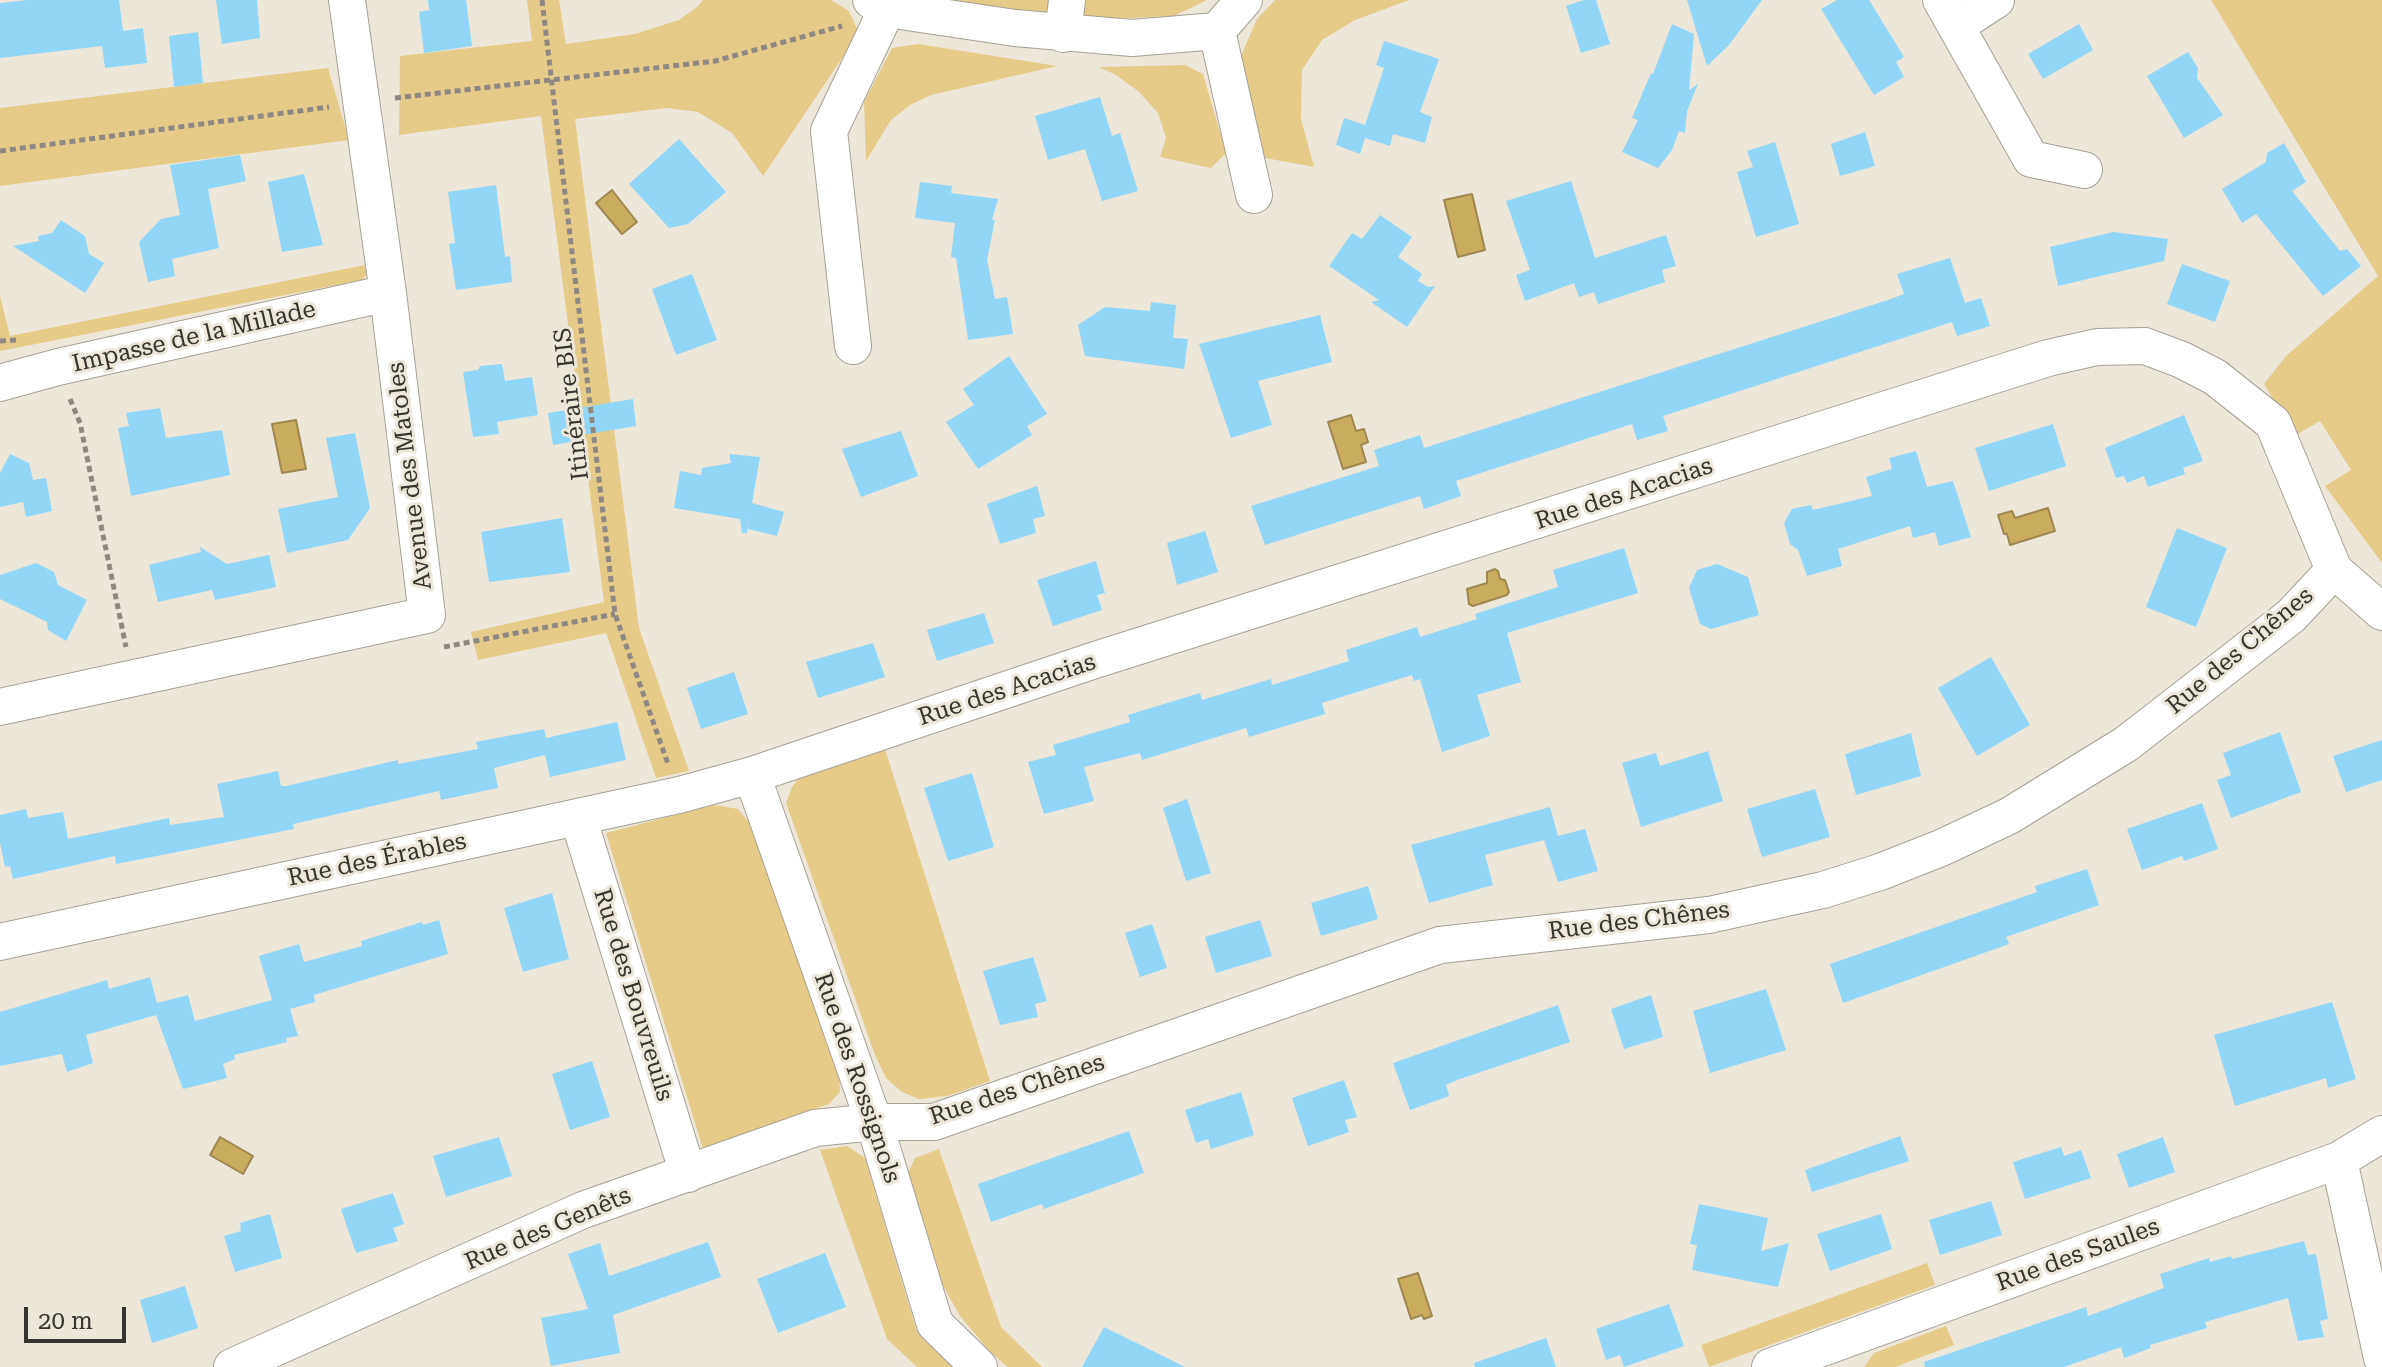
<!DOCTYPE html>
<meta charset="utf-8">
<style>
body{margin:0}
#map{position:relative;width:2382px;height:1367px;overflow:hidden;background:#ede7da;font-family:"Roboto Serif",serif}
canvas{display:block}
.scale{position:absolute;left:24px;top:1307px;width:102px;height:36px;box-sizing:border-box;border:4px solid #36342f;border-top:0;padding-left:10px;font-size:24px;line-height:28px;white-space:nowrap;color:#36342f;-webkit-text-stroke:6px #ede7da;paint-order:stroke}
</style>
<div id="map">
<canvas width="2382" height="1367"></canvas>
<div class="scale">20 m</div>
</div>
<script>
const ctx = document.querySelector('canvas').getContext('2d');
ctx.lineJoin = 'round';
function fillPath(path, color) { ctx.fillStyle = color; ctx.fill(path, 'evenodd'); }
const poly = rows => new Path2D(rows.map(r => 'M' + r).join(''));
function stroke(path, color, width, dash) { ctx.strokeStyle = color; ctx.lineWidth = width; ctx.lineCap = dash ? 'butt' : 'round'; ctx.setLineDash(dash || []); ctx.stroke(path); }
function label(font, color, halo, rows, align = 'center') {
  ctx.font = font + ' "Roboto Serif",serif'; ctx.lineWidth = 6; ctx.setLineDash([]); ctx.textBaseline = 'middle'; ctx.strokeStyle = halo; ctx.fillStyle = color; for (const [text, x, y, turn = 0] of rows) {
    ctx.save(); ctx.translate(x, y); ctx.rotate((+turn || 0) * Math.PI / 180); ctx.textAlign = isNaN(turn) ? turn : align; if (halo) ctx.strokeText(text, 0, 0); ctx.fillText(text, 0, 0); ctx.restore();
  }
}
const green = poly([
 [527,0,559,0,566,44,635,34,679,20,697,7,703,0,831,0,849,11,859,33,763,176,732,133,698,112,667,108,575,119,639,628,689,771,656,778,606,633,478,660,471,632,604,602,541,116,399,135,400,56,532,41],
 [939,0,1207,0,1174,16,1108,19,1016,12],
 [1275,0,1409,0,1355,20,1322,40,1302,70,1301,119,1314,167,1265,158,1249,110,1240,58,1257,19],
 [2211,0,2382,0,2382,563,2325,486,2351,470,2320,421,2294,436,2264,384,2286,356,2378,276],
 [918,44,1057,66,931,95,910,105,891,120,866,161,864,102,892,48],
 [1185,65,1203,74,1226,153,1211,168,1160,157,1166,138,1158,113,1138,91,1116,75,1099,67],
 [328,68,349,140,0,186,0,108],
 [365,265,367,274,362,280,0,351,0,296,10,336],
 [885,749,990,1081,947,1096,919,1099,902,1092,886,1078,875,1055,786,803,792,787,802,774],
 [714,805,738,809,751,825,839,1072,840,1092,829,1104,703,1149,606,833],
 [847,1146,865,1158,916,1329,956,1367,917,1367,887,1339,820,1150],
 [939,1149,1001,1327,1042,1367,1008,1367,991,1353,960,1316,942,1284,908,1173,915,1158],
 [1927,1263,1935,1285,1709,1367,1701,1345],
 [1946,1326,1954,1345,1895,1367,1864,1367,1874,1353]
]);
const water = poly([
 [612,190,637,222,622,234,596,203,612,190],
 [1472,194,1485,250,1458,257,1444,200,1472,194],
 [1351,415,1356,431,1364,429,1368,442,1361,445,1366,462,1343,469,1328,422,1351,415],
 [296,420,306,469,282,473,272,424,296,420],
 [2048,508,2055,531,2010,545,2007,534,2004,534,1998,515,2012,511,2015,518,2048,508],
 [1495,569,1498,571,1500,579,1505,580,1509,592,1507,595,1473,606,1469,604,1467,589,1487,583,1487,572,1495,569],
 [220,1137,253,1156,243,1174,210,1155,220,1137],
 [1418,1273,1432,1316,1424,1319,1422,1315,1411,1319,1398,1279,1418,1273]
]);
const building = poly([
 [28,0,119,0,123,31,143,28,147,63,105,68,102,46,0,58,0,3],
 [216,0,257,0,260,38,222,44],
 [428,0,466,0,472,46,424,53,419,12,429,10],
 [1584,0,1596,0,1610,44,1581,53,1566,6],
 [1687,0,1762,0,1729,45,1707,66],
 [1837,0,1869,0,1904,57,1896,62,1904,77,1874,95,1821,9],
 [1672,24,1694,34,1689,90,1698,84,1687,111,1685,133,1679,131,1672,150,1658,168,1622,152,1638,120,1632,118,1651,73,1653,74],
 [2079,24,2093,50,2043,79,2028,54],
 [198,32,203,83,174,87,169,36],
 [1384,41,1439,59,1420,112,1432,117,1425,143,1393,134,1390,146,1365,138,1360,154,1336,145,1344,118,1365,125,1384,68,1376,65],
 [2188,52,2198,68,2197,78,2223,115,2184,138,2147,76],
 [1100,97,1112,136,1120,133,1138,191,1102,201,1085,149,1048,160,1035,116],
 [1865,132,1875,166,1840,176,1831,144],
 [679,139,726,192,688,224,669,228,629,184],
 [1775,142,1799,224,1756,237,1737,172,1753,167,1747,151],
 [2284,143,2306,182,2292,191,2340,251,2347,249,2361,266,2323,296,2256,214,2242,223,2222,189,2266,162,2267,153],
 [240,155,246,181,208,189,219,248,172,259,175,276,148,282,139,242,161,219,180,215,170,165],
 [304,174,323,245,282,252,268,182],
 [1571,181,1595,258,1666,235,1676,266,1662,270,1665,282,1598,304,1594,292,1579,297,1574,283,1525,301,1516,275,1530,270,1506,201],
 [920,182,952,186,951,193,998,199,992,220,995,220,987,260,995,299,1007,297,1013,334,968,340,956,258,951,257,955,223,915,218],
 [496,185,505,257,510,256,512,282,456,290,449,244,455,243,448,192],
 [1380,215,1412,237,1398,257,1422,274,1418,281,1428,287,1435,286,1407,327,1371,302,1379,300,1329,266,1352,233,1362,239],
 [61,220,85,236,89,254,104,263,85,293,13,246,39,241,38,236,52,233],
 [2113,232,2168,239,2164,261,2058,286,2050,247],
 [1950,258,1965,303,1981,298,1990,326,1957,336,1952,322,1663,416,1668,431,1637,440,1632,424,1456,481,1461,496,1424,509,1420,496,1265,545,1251,506,1379,466,1374,450,1420,435,1424,448,1888,300,1904,294,1897,274],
 [2182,264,2230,281,2215,322,2167,304],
 [692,274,717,340,676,355,652,289],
 [1151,302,1176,305,1173,338,1188,339,1184,369,1085,356,1078,325,1105,307,1150,311],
 [1320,315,1332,362,1258,381,1272,425,1231,438,1199,344],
 [1009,356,1047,414,1027,426,1032,435,978,469,946,422,974,405,963,389],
 [502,364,505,381,532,377,538,415,497,422,499,434,473,437,463,372,478,370,480,366],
 [633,399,636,426,582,435,583,440,553,445,548,413],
 [160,408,166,438,222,430,230,475,131,496,118,428,129,426,126,413],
 [2184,415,2203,461,2183,468,2185,474,2148,487,2144,476,2127,483,2124,476,2116,478,2105,448],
 [2053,424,2066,466,1989,491,1975,448],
 [901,431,918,476,861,497,842,449],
 [355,433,370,508,348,540,287,553,278,509,338,497,326,438],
 [1916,451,1927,487,1953,481,1971,537,1939,546,1935,532,1913,538,1910,526,1838,549,1842,566,1807,576,1798,550,1790,544,1784,523,1792,509,1811,505,1813,510,1872,496,1866,477,1892,469,1889,458],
 [10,454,29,463,33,480,46,478,52,511,26,517,23,502,0,507,0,473],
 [729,454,760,457,752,503,784,512,777,536,748,529,750,514,747,533,742,533,740,519,674,508,680,471,701,475,702,468,731,463],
 [1037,486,1045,516,1033,519,1036,533,1000,544,987,504],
 [562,518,570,572,489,582,481,532],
 [2177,528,2227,548,2196,627,2146,607],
 [1205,531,1218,572,1177,585,1167,543],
 [200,547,227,564,269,555,276,587,215,600,212,590,158,602,149,565,201,552],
 [1624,548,1638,593,1507,633,1521,682,1477,695,1490,736,1442,752,1420,679,1414,681,1412,675,1322,703,1325,714,1249,737,1246,728,1142,760,1140,753,1084,767,1094,801,1044,814,1028,762,1056,755,1053,745,1130,722,1128,715,1200,693,1202,700,1271,679,1272,685,1349,661,1346,650,1417,627,1420,637,1477,619,1475,614,1558,587,1553,570],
 [1096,561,1105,593,1097,595,1102,610,1053,626,1037,580],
 [36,563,54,572,58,585,87,600,66,641,48,630,47,622,0,599,0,575],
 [1717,564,1748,577,1759,615,1711,629,1700,624,1689,588,1697,570],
 [984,613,994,643,937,661,927,630],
 [873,643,885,677,818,698,806,662],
 [1991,657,2030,725,1977,756,1938,688],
 [734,672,748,714,701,729,687,688],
 [617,722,626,760,550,777,545,755,494,768,498,788,441,800,439,791,293,824,294,829,116,864,115,856,13,879,10,866,5,867,0,843,0,815,26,809,28,818,63,812,68,839,169,818,170,825,224,817,217,784,278,771,281,786,286,786,398,760,398,764,478,749,476,742,544,729,546,738],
 [2280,732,2301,792,2231,818,2217,780,2231,775,2223,753],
 [1911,733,1921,776,1856,795,1845,754],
 [2382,740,2382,780,2346,792,2333,756],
 [1708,751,1723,801,1641,827,1622,763,1656,753,1660,766],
 [972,773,994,847,948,861,924,788],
 [1815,789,1830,837,1762,857,1747,809],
 [1187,799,1211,873,1186,881,1163,808],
 [2202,803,2218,849,2184,861,2182,856,2142,870,2127,829],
 [1550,807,1558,836,1585,829,1598,871,1558,882,1544,840,1485,855,1493,885,1429,903,1411,845],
 [2087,869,2099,905,2006,937,2009,944,1843,1003,1830,964,2037,892,2035,886],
 [1368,886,1378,919,1321,936,1311,903],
 [552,893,569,959,523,972,504,908],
 [439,920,448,954,314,995,315,1002,290,1009,298,1036,286,1038,287,1042,234,1055,235,1059,223,1064,227,1078,183,1089,156,1015,86,1035,93,1063,67,1072,62,1054,0,1066,0,1012,107,980,109,989,150,977,157,1003,188,995,195,1021,272,1000,259,956,299,944,304,962,362,946,361,941,422,922,423,925],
 [1260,920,1272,956,1216,973,1205,937],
 [1152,924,1167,968,1140,977,1125,933],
 [1033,957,1047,1001,1035,1004,1038,1017,1000,1025,983,971],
 [1766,989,1786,1050,1710,1073,1693,1011],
 [1651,995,1663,1037,1624,1049,1611,1009],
 [2332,1002,2356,1079,2328,1088,2326,1078,2235,1106,2214,1035],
 [1558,1005,1570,1042,1457,1080,1446,1085,1449,1096,1410,1110,1393,1063],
 [592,1061,610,1117,570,1130,552,1074],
 [1344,1080,1357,1117,1345,1120,1349,1132,1308,1146,1292,1098],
 [1241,1092,1254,1135,1211,1149,1208,1139,1196,1143,1185,1110],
 [1129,1131,1144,1173,1044,1209,1042,1204,991,1222,978,1184],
 [1900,1136,1909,1161,1812,1192,1805,1170],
 [499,1137,512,1176,446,1197,433,1156],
 [2163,1137,2175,1172,2129,1188,2117,1154],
 [2061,1147,2064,1156,2081,1150,2091,1178,2025,1199,2013,1162],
 [393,1193,404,1224,393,1228,398,1241,356,1253,341,1209],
 [1991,1201,2002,1235,1940,1255,1929,1220],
 [1699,1204,1768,1218,1761,1251,1789,1243,1778,1287,1692,1270,1697,1245,1690,1244],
 [270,1214,282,1258,235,1272,224,1236,241,1231,240,1223],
 [1881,1214,1892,1249,1830,1271,1817,1234],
 [2304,1241,2308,1255,2316,1254,2328,1319,2320,1321,2324,1337,2298,1341,2288,1298,2205,1322,2207,1328,2150,1345,2151,1348,2124,1358,2121,1347,2064,1367,1925,1367,1924,1362,2086,1307,2088,1316,2164,1288,2160,1274,2209,1258,2210,1262,2231,1256,2232,1259],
 [708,1242,721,1277,613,1315,620,1353,551,1366,541,1318,588,1309,568,1254,600,1243,609,1276],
 [825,1253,846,1307,778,1333,757,1279],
 [185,1286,198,1328,152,1343,140,1300],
 [1669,1304,1684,1346,1624,1367,1620,1355,1606,1360,1596,1329],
 [1104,1327,1185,1367,1082,1367],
 [1546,1338,1556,1367,1475,1367,1474,1363]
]);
const path = poly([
 [542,0,615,614,668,764],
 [395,98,715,61,842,26],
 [0,151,329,107],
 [0,341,16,340],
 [70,399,80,423,126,647],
 [444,647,615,614]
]);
const minor = poly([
 [871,0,887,9,1015,28,1132,38,1217,31,1244,0],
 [1941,0,2031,159,2084,170],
 [1956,26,1996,0],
 [1217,31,1254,195],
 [1063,34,1067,0],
 [853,346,829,131,887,9],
 [0,383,58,367,388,293],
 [0,707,427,615,388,293,347,0],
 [752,775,874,1122,935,1324,979,1367],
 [578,817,688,1174],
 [0,942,679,795,752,775,1092,661,2048,358,2097,347,2145,346,2182,360,2215,377,2273,423,2334,570,2382,612],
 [2339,1160,2382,1358],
 [232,1367,583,1210,815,1128,874,1122,934,1122,1440,945,1709,915,1823,890,1880,872,1941,848,2009,816,2126,744,2291,616,2334,570],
 [1770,1367,2339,1160,2382,1134]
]);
const streetNames = [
 ["Impasse de la Millade",194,337,-13],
 ["Itinéraire BIS",572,404,-97],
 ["Avenue des Matoles",410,476,-97],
 ["Rue des Acacias",1624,494,-18],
 ["Rue des Chênes",2240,651,-40],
 ["Rue des Acacias",1007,690,-18],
 ["Rue des Érables",377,860,-12],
 ["Rue des Chênes",1639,921,-7],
 ["Rue des Bouvreuils",633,995,73],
 ["Rue des Rossignols",857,1078,71],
 ["Rue des Chênes",1017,1090,-18],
 ["Rue des Genêts",548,1229,-23],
 ["Rue des Saules",2078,1255,-20]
];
fillPath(green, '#e5cb88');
fillPath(water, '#c9ac5d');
stroke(water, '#9d884f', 2);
fillPath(building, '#91d5f7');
stroke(minor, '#a6a195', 38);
stroke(path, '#8d8981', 5, [6, 4]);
stroke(minor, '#fff', 36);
label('24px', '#36342f', '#ede7da', streetNames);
</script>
